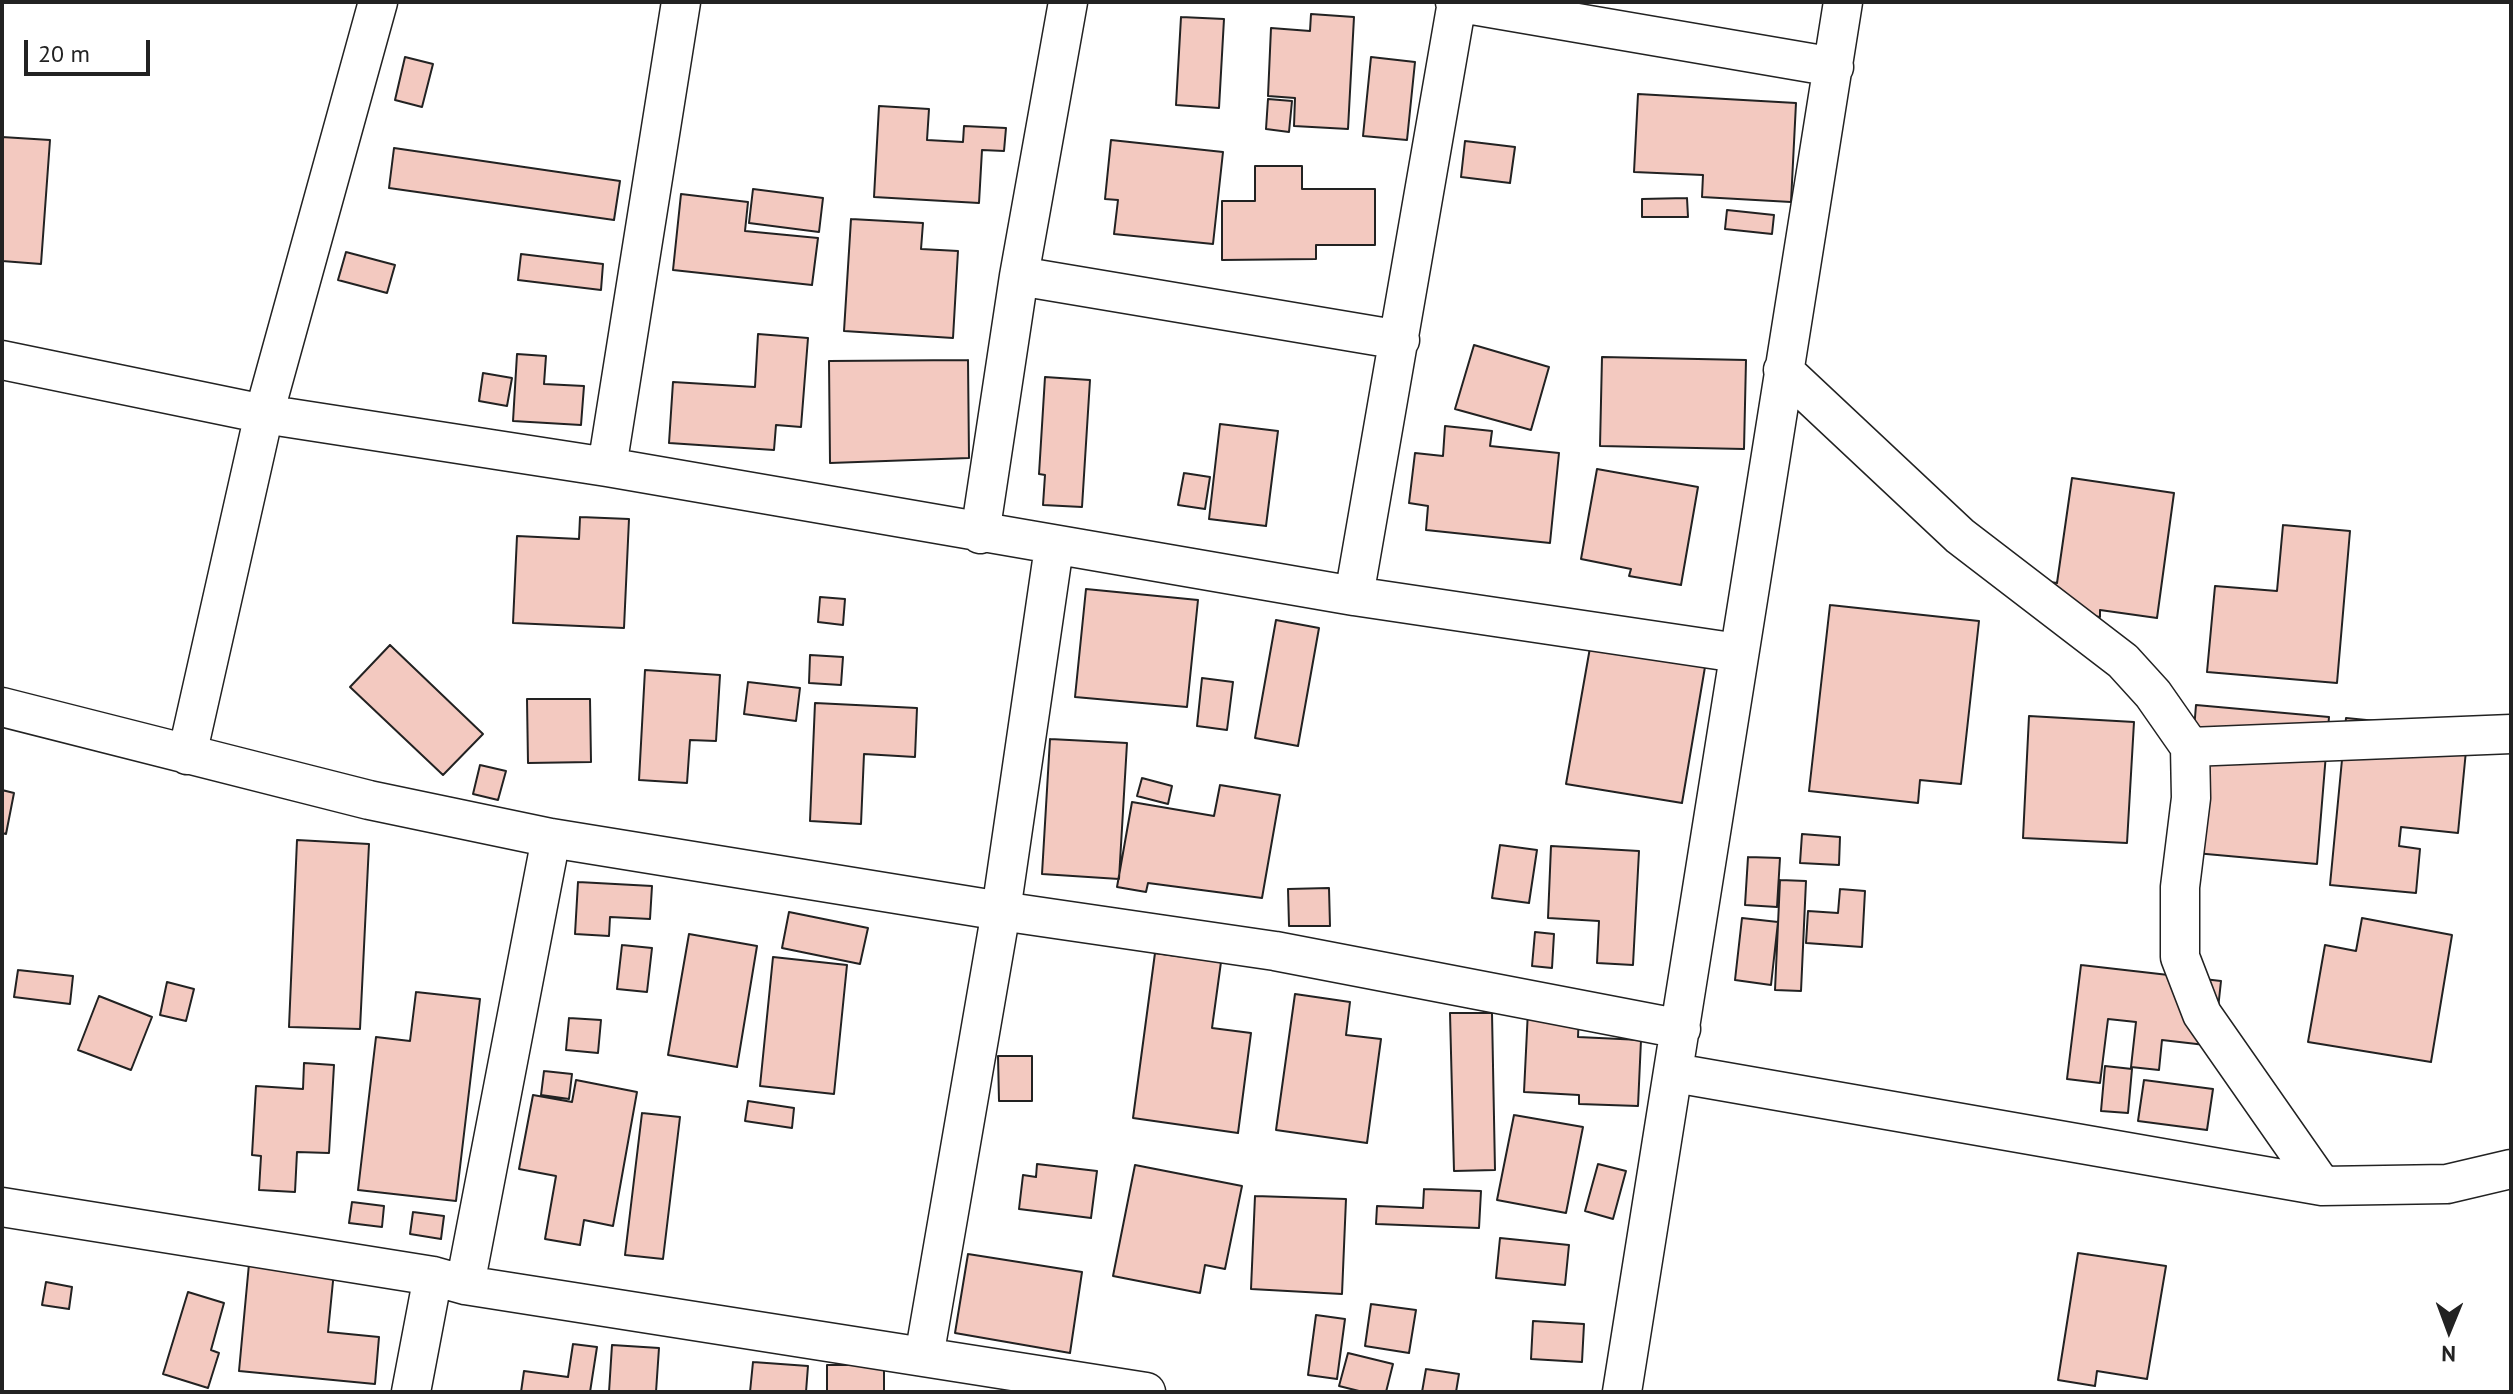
<!DOCTYPE html>
<style>
body{margin:0}
#map{position:relative;width:2513px;height:1394px;overflow:hidden;background:#fff;font-family:"PT Sans",sans-serif}
canvas{display:block}
.frame{position:absolute;inset:0;border:4px solid #222;pointer-events:none}
.north{position:absolute;left:2409px;top:1290px;width:80px;height:80px;-webkit-text-stroke:6px #fff;paint-order:stroke;rotate:181deg;font-size:22px;font-weight:700;line-height:32px;text-align:center;color:#222}
.north::after{content:'';display:block;margin:auto;width:28px;height:36px;background:#222;clip-path:polygon(50% 0,100% 100%,50% 72%,0 100%)}
.scale{position:absolute;left:24px;top:40px;width:126px;height:36px;box-sizing:border-box;border:4px solid #222;border-top:0;padding-left:10px;font-size:24px;line-height:28px;white-space:nowrap;color:#222;-webkit-text-stroke:6px #fff;paint-order:stroke}
</style>
<div id="map">
<canvas width="2513" height="1394"></canvas>
<div class="frame"></div>
<div class="north">N</div>
<div class="scale">20 m</div>
</div>
<script>
const ctx = document.querySelector('canvas').getContext('2d');
ctx.lineJoin = 'round';
function fillPath(path, color) { ctx.fillStyle = color; ctx.fill(path, 'evenodd'); }
const poly = rows => new Path2D(rows.map(r => 'M' + r).join(''));
function stroke(path, color, width, dash) { ctx.strokeStyle = color; ctx.lineWidth = width; ctx.lineCap = dash ? 'butt' : 'round'; ctx.setLineDash(dash || []); ctx.stroke(path); }
const building = poly([
 [1311,14,1354,17,1348,129,1294,126,1295,98,1268,96,1271,28,1310,31,1311,14],
 [1181,17,1224,19,1219,108,1176,105,1181,17],
 [405,57,433,64,422,107,395,100,405,57],
 [1371,57,1415,62,1407,140,1363,136,1371,57],
 [1638,94,1796,103,1791,202,1702,197,1703,175,1634,172,1638,94],
 [1268,99,1292,101,1289,132,1266,129,1268,99],
 [879,106,929,109,927,140,963,142,964,126,1006,128,1004,151,982,150,979,203,874,197,879,106],
 [2,137,50,140,41,264,2,261,2,137],
 [1111,140,1223,152,1213,244,1114,234,1118,200,1105,199,1111,140],
 [1465,141,1515,147,1510,183,1461,177,1465,141],
 [394,148,620,181,614,220,389,188,394,148],
 [1255,166,1302,166,1302,189,1375,189,1375,245,1316,245,1316,259,1222,260,1222,201,1255,201,1255,166],
 [753,189,823,198,819,232,749,223,753,189],
 [681,194,748,202,745,231,818,238,812,285,673,270,681,194],
 [1687,198,1688,217,1642,217,1642,199,1687,198],
 [1727,210,1774,215,1772,234,1725,229,1727,210],
 [851,219,923,223,921,249,958,251,953,338,844,331,851,219],
 [346,252,395,265,387,293,338,280,346,252],
 [521,254,603,264,601,290,518,280,521,254],
 [758,334,808,338,801,427,776,425,774,450,669,443,673,382,755,387,758,334],
 [1474,345,1549,367,1531,430,1455,409,1474,345],
 [517,354,546,356,544,384,584,386,581,425,513,421,517,354],
 [1602,357,1746,360,1744,449,1600,446,1602,357],
 [968,360,969,458,830,463,829,361,968,360],
 [483,373,512,378,507,406,479,401,483,373],
 [1045,377,1090,380,1082,507,1043,505,1045,475,1039,474,1045,377],
 [1220,424,1278,431,1266,526,1209,519,1220,424],
 [1445,426,1492,431,1490,446,1559,453,1550,543,1426,530,1428,506,1409,503,1415,453,1443,456,1445,426],
 [1597,469,1698,487,1681,585,1629,576,1631,569,1581,559,1597,469],
 [1184,473,1210,477,1205,509,1178,505,1184,473],
 [2072,478,2174,493,2157,618,2100,610,2100,617,2039,608,2043,581,2057,583,2072,478],
 [580,517,629,519,624,628,513,623,517,536,579,539,580,517],
 [2283,525,2350,531,2337,683,2207,672,2215,586,2277,591,2283,525],
 [1086,589,1198,600,1187,707,1075,697,1086,589],
 [820,597,845,599,843,625,818,622,820,597],
 [1830,605,1979,621,1961,784,1920,780,1918,803,1809,791,1830,605],
 [1276,620,1319,628,1298,746,1255,738,1276,620],
 [1591,642,1706,661,1682,803,1566,784,1591,642],
 [390,645,483,734,443,775,350,687,390,645],
 [810,655,843,657,841,685,809,683,810,655],
 [645,670,720,675,716,741,690,740,687,783,639,780,645,670],
 [1202,678,1233,682,1227,730,1197,726,1202,678],
 [748,682,800,688,796,721,744,714,748,682],
 [527,699,590,699,591,762,528,763,527,699],
 [815,703,917,708,915,757,864,754,861,824,810,821,815,703],
 [2196,705,2329,717,2317,864,2184,852,2196,705],
 [2029,716,2134,722,2127,843,2023,838,2029,716],
 [2346,718,2468,730,2458,833,2401,827,2399,846,2420,849,2416,893,2330,885,2346,718],
 [1050,739,1127,743,1119,879,1042,874,1050,739],
 [480,765,506,771,498,800,473,794,480,765],
 [1142,778,1172,786,1168,804,1137,796,1142,778],
 [1220,785,1280,795,1262,898,1148,883,1146,892,1117,887,1132,802,1214,816,1220,785],
 [2,790,14,793,6,834,2,833,2,790],
 [1802,834,1840,837,1839,865,1800,863,1802,834],
 [297,840,369,844,360,1029,289,1027,297,840],
 [1500,845,1537,850,1529,903,1492,898,1500,845],
 [1551,846,1639,851,1633,965,1597,963,1599,921,1548,918,1551,846],
 [1748,857,1780,858,1777,907,1745,905,1748,857],
 [1780,880,1806,881,1801,991,1775,990,1780,880],
 [578,882,652,886,650,919,610,917,609,936,575,934,578,882],
 [1329,888,1330,926,1289,926,1288,889,1329,888],
 [1840,889,1865,891,1862,947,1806,943,1808,911,1838,913,1840,889],
 [789,912,868,928,860,964,782,948,789,912],
 [1742,918,1778,922,1771,985,1735,980,1742,918],
 [2362,918,2452,935,2431,1062,2308,1042,2325,945,2356,951,2362,918],
 [1535,932,1554,934,1552,968,1532,966,1535,932],
 [689,934,757,946,737,1067,668,1055,689,934],
 [622,945,652,948,647,992,617,989,622,945],
 [1155,953,1221,962,1212,1028,1251,1033,1238,1133,1133,1118,1155,953],
 [773,957,847,965,834,1094,760,1086,773,957],
 [2081,965,2221,981,2214,1046,2162,1040,2159,1070,2131,1067,2136,1022,2108,1019,2100,1083,2067,1079,2081,965],
 [18,970,73,976,70,1004,14,997,18,970],
 [167,982,194,989,186,1021,160,1015,167,982],
 [416,992,480,999,456,1201,358,1190,376,1037,410,1041,416,992],
 [1295,994,1350,1002,1346,1035,1381,1039,1367,1143,1276,1130,1295,994],
 [99,996,152,1017,131,1070,78,1050,99,996],
 [1528,1010,1579,1013,1578,1037,1641,1040,1638,1106,1579,1104,1579,1095,1524,1092,1528,1010],
 [1450,1013,1492,1013,1495,1170,1454,1171,1450,1013],
 [569,1018,601,1020,598,1053,566,1050,569,1018],
 [998,1056,1032,1056,1032,1101,999,1101,998,1056],
 [304,1063,334,1065,329,1153,297,1152,295,1192,259,1190,261,1156,252,1155,256,1086,303,1089,304,1063],
 [2105,1066,2132,1069,2128,1113,2101,1111,2105,1066],
 [544,1071,572,1074,569,1099,541,1095,544,1071],
 [576,1080,637,1092,613,1226,584,1220,580,1245,545,1239,556,1176,519,1169,533,1095,572,1102,576,1080],
 [2144,1080,2213,1089,2207,1130,2138,1121,2144,1080],
 [748,1101,794,1108,792,1128,745,1121,748,1101],
 [642,1113,680,1117,663,1259,625,1255,642,1113],
 [1514,1115,1583,1127,1566,1213,1497,1200,1514,1115],
 [1037,1164,1097,1171,1091,1218,1019,1209,1023,1175,1036,1177,1037,1164],
 [1598,1164,1626,1171,1613,1219,1585,1211,1598,1164],
 [1135,1165,1242,1186,1225,1269,1205,1265,1200,1293,1113,1276,1135,1165],
 [1424,1189,1481,1191,1479,1228,1376,1224,1377,1206,1423,1208,1424,1189],
 [1255,1196,1346,1199,1342,1294,1251,1289,1255,1196],
 [352,1202,384,1206,382,1227,349,1223,352,1202],
 [413,1212,444,1216,441,1239,410,1234,413,1212],
 [1500,1238,1569,1245,1565,1285,1496,1278,1500,1238],
 [250,1253,335,1261,328,1332,379,1337,375,1384,239,1371,250,1253],
 [2078,1253,2166,1266,2147,1379,2097,1371,2095,1386,2058,1380,2078,1253],
 [968,1254,1082,1272,1070,1353,955,1333,968,1254],
 [46,1282,72,1287,69,1309,42,1305,46,1282],
 [188,1292,224,1303,211,1350,219,1353,208,1388,163,1374,188,1292],
 [1371,1304,1416,1310,1409,1353,1365,1346,1371,1304],
 [1316,1315,1345,1319,1337,1379,1308,1375,1316,1315],
 [1533,1321,1584,1324,1582,1362,1531,1359,1533,1321],
 [573,1344,597,1347,590,1392,521,1392,524,1371,568,1377,573,1344],
 [612,1345,659,1348,656,1392,609,1392,612,1345],
 [1348,1353,1393,1364,1386,1392,1363,1392,1339,1386,1348,1353],
 [753,1362,808,1366,806,1392,750,1392,753,1362],
 [827,1365,884,1365,884,1392,827,1392,827,1365],
 [1426,1369,1459,1374,1456,1392,1422,1392,1426,1369]
]);
const street = poly([
 [1455,2,1834,67],
 [1019,276,1400,340],
 [2,360,264,414,607,467,1354,596,1738,653],
 [1783,370,1960,536,2123,661,2153,694,2190,747,2191,798,2180,887,2180,957,2202,1014,2322,1186],
 [607,467,681,2],
 [980,534,1019,276,1068,2],
 [1354,596,1457,2],
 [2,707,369,800,551,838,1001,911,1275,951,1681,1029],
 [2190,747,2511,734],
 [187,755,264,414,378,2],
 [1675,1073,2322,1186,2447,1184,2511,1169],
 [2,1207,433,1276,465,1285,1146,1392],
 [465,1285,551,838],
 [924,1357,1001,911,1054,547],
 [411,1392,433,1276],
 [1622,1392,1843,2]
]);
fillPath(building, '#f3c9c0');
stroke(building, '#222', 2);
stroke(street, '#222', 41);
stroke(street, '#fff', 38);
</script>
